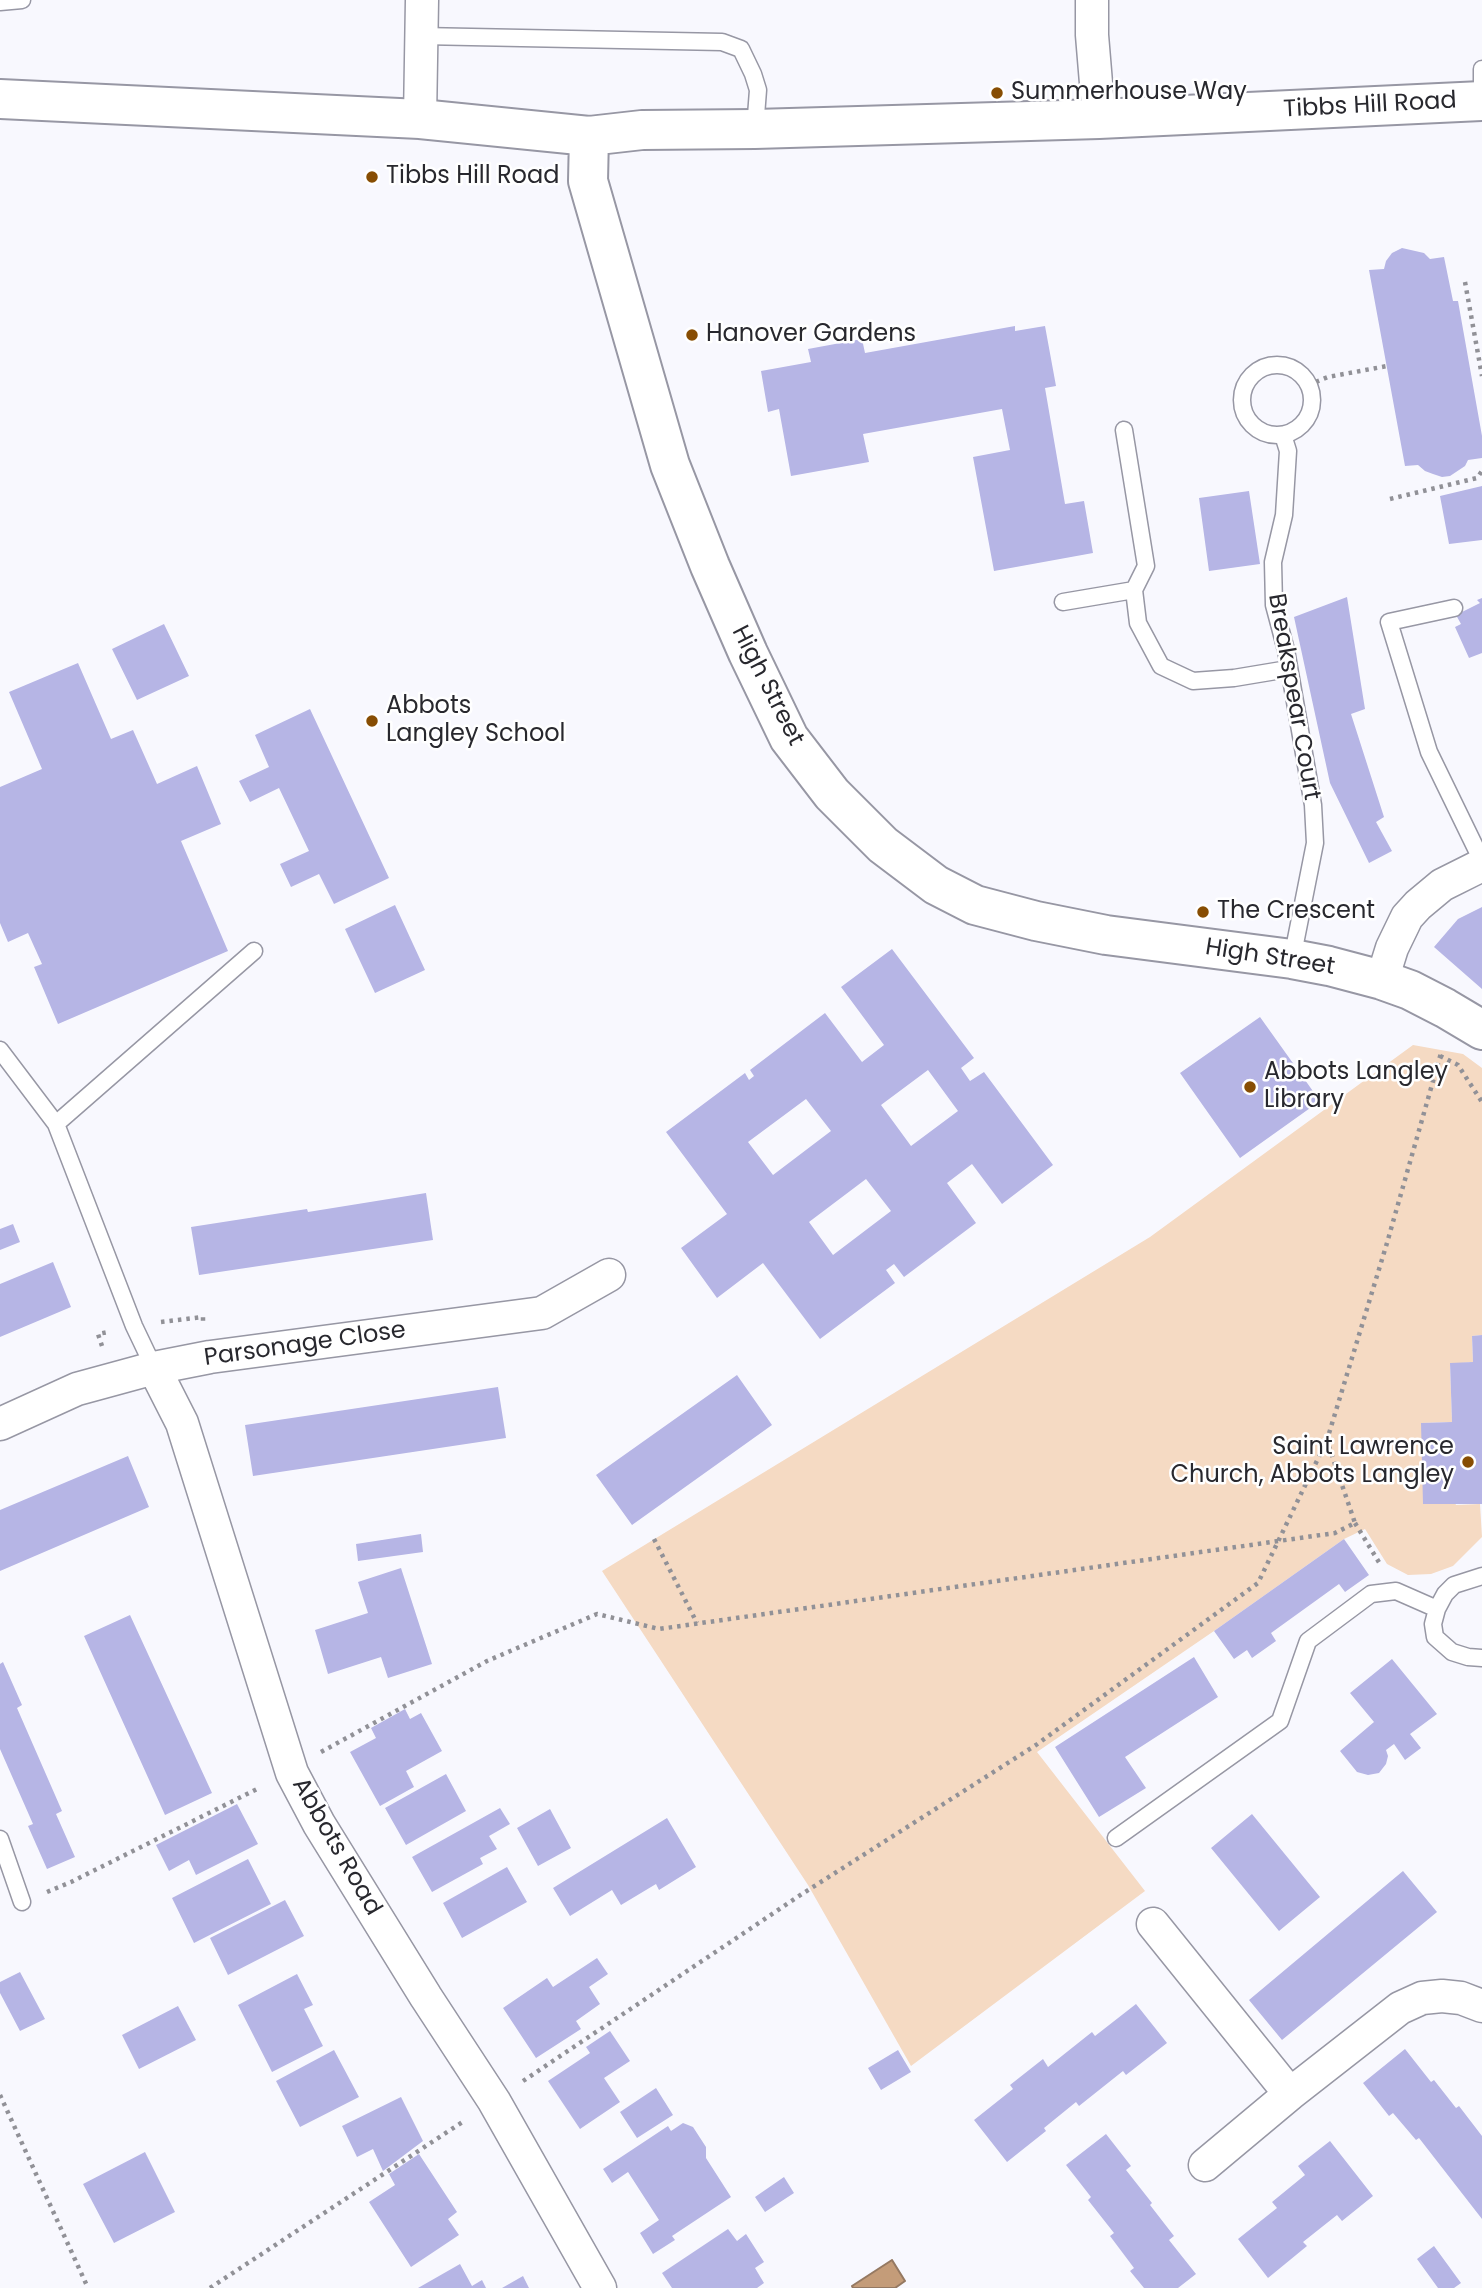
<!DOCTYPE html>
<style>
body{margin:0}
canvas{display:block;background:#f8f8fe}
</style>
<canvas width="1482" height="2288"></canvas>
<script>
const ctx = document.querySelector('canvas').getContext('2d');
ctx.lineJoin = 'round';
function fillPath(path, color) { ctx.fillStyle = color; ctx.fill(path, 'evenodd'); }
const poly = rows => new Path2D(rows.map(r => 'M' + r).join(''));
function stroke(path, color, width, dash) { ctx.strokeStyle = color; ctx.lineWidth = width; ctx.lineCap = dash ? 'butt' : 'round'; ctx.setLineDash(dash || []); ctx.stroke(path); }
function label(font, color, halo, rows, align = 'center') {
  ctx.font = font + ' Poppins,sans-serif'; ctx.lineWidth = 5; ctx.setLineDash([]); ctx.textBaseline = 'middle'; ctx.strokeStyle = halo; ctx.fillStyle = color; for (const [text, x, y, turn = 0] of rows) {
    ctx.save(); ctx.translate(x, y); ctx.rotate((+turn || 0) * Math.PI / 180); ctx.textAlign = isNaN(turn) ? turn : align; if (halo) ctx.strokeText(text, 0, 0); ctx.fillText(text, 0, 0); ctx.restore();
  }
}
const green = poly([
 [1413,1045,1463,1054,1482,1068,1482,1335,1472,1336,1473,1362,1450,1364,1452,1422,1421,1423,1456,1505,1480,1504,1482,1537,1453,1566,1431,1574,1408,1575,1387,1564,1365,1529,1344,1539,1214,1631,1037,1752,1145,1891,911,2066,808,1885,602,1571,1150,1237]
]);
const water = poly([
 [892,2260,905,2281,895,2288,853,2288,852,2286,892,2260]
]);
const building = poly([
 [1402,248,1424,253,1430,259,1444,257,1453,301,1458,301,1482,436,1482,458,1468,460,1465,466,1450,476,1442,477,1433,474,1425,471,1418,465,1405,466,1369,270,1384,269,1386,261,1392,253],
 [1015,326,1015,331,1045,326,1056,386,1045,388,1065,504,1084,501,1093,553,994,571,973,457,1010,450,1002,409,863,434,869,462,791,476,779,409,768,412,761,371,811,362,808,349,862,339,865,353],
 [1482,486,1482,540,1449,544,1440,496],
 [1249,491,1260,564,1209,571,1199,498],
 [1347,597,1365,709,1351,714,1384,817,1376,822,1392,851,1369,863,1330,783,1294,617],
 [1482,598,1482,653,1469,658,1455,627,1461,624,1456,615,1480,603,1477,600],
 [164,624,189,676,137,700,112,649],
 [78,663,111,739,133,730,157,784,197,766,221,824,181,841,228,951,58,1024,34,967,42,964,28,933,8,942,0,923,0,787,42,769,9,692],
 [310,709,389,878,334,904,319,874,291,887,280,864,309,851,279,788,250,802,239,781,269,767,255,735],
 [395,905,425,970,375,993,345,929],
 [1482,907,1482,989,1434,947,1458,919],
 [892,949,974,1058,961,1068,970,1081,984,1072,1053,1165,1002,1204,972,1164,947,1183,976,1223,904,1277,894,1264,886,1270,895,1283,820,1339,763,1263,717,1298,681,1248,727,1214,666,1132,745,1073,749,1080,754,1076,750,1070,825,1013,862,1062,884,1045,841,987],
 [928,1070,958,1111,911,1146,881,1105],
 [806,1099,831,1131,773,1175,748,1142],
 [866,1179,891,1211,833,1255,809,1222],
 [1260,1017,1320,1101,1240,1158,1180,1073],
 [426,1193,433,1240,199,1275,191,1227,307,1209,308,1212],
 [13,1224,20,1242,0,1250,0,1229],
 [53,1262,71,1307,0,1337,0,1284],
 [1482,1335,1482,1504,1423,1504,1421,1423,1452,1422,1450,1363,1473,1362,1472,1336],
 [737,1375,772,1425,632,1525,596,1475],
 [498,1387,506,1438,253,1476,245,1425],
 [128,1456,149,1507,0,1571,0,1510],
 [421,1534,423,1552,358,1561,356,1544],
 [1344,1539,1369,1575,1345,1592,1339,1584,1271,1633,1276,1641,1252,1658,1247,1650,1234,1659,1214,1631],
 [401,1568,432,1664,388,1678,381,1657,328,1674,315,1630,368,1613,358,1582],
 [130,1615,212,1793,165,1815,84,1636],
 [1194,1657,1218,1697,1125,1757,1146,1788,1099,1817,1055,1747],
 [1392,1659,1437,1714,1410,1734,1421,1748,1405,1760,1394,1744,1386,1750,1388,1756,1386,1764,1379,1773,1368,1775,1357,1772,1340,1751,1374,1722,1350,1693],
 [3,1662,22,1705,17,1708,62,1811,56,1814,75,1857,47,1869,28,1826,33,1824,0,1749,0,1664],
 [405,1709,410,1719,421,1713,442,1751,406,1771,414,1787,380,1806,350,1752,376,1738,371,1728],
 [446,1774,466,1811,406,1845,385,1808],
 [237,1804,258,1844,196,1875,189,1860,169,1871,156,1845],
 [500,1808,510,1824,489,1836,497,1849,480,1858,483,1864,432,1892,412,1857],
 [550,1809,571,1848,538,1866,517,1828],
 [1252,1814,1320,1897,1279,1931,1211,1848],
 [667,1818,696,1867,659,1890,656,1884,621,1905,612,1890,570,1916,553,1888],
 [248,1859,271,1904,194,1943,172,1898],
 [507,1867,527,1902,462,1938,443,1903],
 [1403,1871,1437,1912,1282,2040,1249,2000],
 [285,1900,304,1936,228,1975,210,1938],
 [597,1958,608,1974,589,1987,600,2004,576,2021,581,2029,536,2058,503,2008,547,1978,553,1987],
 [20,1972,45,2019,20,2031,0,1993,0,1982],
 [297,1974,313,2005,304,2009,323,2046,272,2072,238,2005],
 [1136,2004,1167,2043,1126,2075,1123,2071,1079,2106,1076,2102,1044,2128,1046,2131,1007,2162,974,2120,1013,2089,1010,2085,1043,2059,1048,2067,1092,2032,1095,2036],
 [178,2006,196,2040,139,2069,122,2035],
 [610,2031,630,2061,604,2078,620,2102,580,2129,548,2081,590,2053,586,2047],
 [1405,2049,1431,2082,1434,2080,1456,2108,1459,2106,1482,2136,1482,2219,1419,2138,1416,2140,1393,2113,1389,2116,1363,2083],
 [334,2050,359,2097,300,2127,276,2081],
 [898,2050,911,2072,881,2090,868,2068],
 [656,2088,673,2115,637,2138,620,2112],
 [401,2097,423,2141,383,2171,373,2149,357,2157,342,2126],
 [683,2123,693,2127,706,2147,706,2158,731,2197,672,2236,675,2240,653,2254,640,2233,659,2220,628,2172,612,2183,603,2169,668,2126,671,2131],
 [1106,2134,1131,2166,1126,2170,1152,2203,1150,2205,1174,2236,1169,2240,1196,2274,1178,2288,1144,2288,1130,2271,1134,2268,1110,2236,1114,2233,1088,2200,1091,2197,1066,2165],
 [1330,2141,1373,2196,1342,2221,1337,2215,1303,2242,1307,2246,1268,2278,1238,2239,1277,2208,1272,2202,1305,2175,1298,2166],
 [145,2152,175,2212,114,2243,83,2184],
 [419,2154,457,2212,448,2219,459,2235,411,2267,369,2202,395,2185,389,2174],
 [784,2177,794,2193,765,2212,755,2197],
 [728,2229,737,2241,746,2234,764,2262,755,2268,764,2283,757,2288,672,2288,662,2273],
 [1434,2246,1461,2283,1454,2288,1438,2288,1417,2259],
 [460,2264,472,2286,482,2280,486,2288,418,2288],
 [523,2276,529,2288,502,2288]
]);
const path = poly([
 [1465,282,1482,376],
 [1308,385,1328,377,1387,366],
 [1390,499,1477,478,1482,471],
 [1440,1056,1458,1065,1482,1102],
 [161,1322,203,1317,203,1322],
 [102,1346,98,1334,108,1332],
 [1355,1523,1380,1564],
 [654,1539,697,1623],
 [321,1752,487,1661,597,1614,659,1629,1335,1533,1355,1523,1327,1441],
 [47,1892,71,1882,259,1788],
 [523,2081,802,1894,1036,1745,1258,1583,1327,1440,1387,1243,1441,1053],
 [0,2095,88,2288],
 [210,2288,464,2121]
]);
const lane = poly([
 [0,2,22,0],
 [421,36,722,42,741,49,753,74,758,90,755,129],
 [1482,69,1482,83],
 '1242 400a35 35 0 1 1 70 0a35 35 0 1 1-70 0Z',
 [1124,430,1146,566,1134,590,1138,623,1161,666,1193,681,1234,678,1288,669],
 [1283,435,1288,451,1284,515,1273,562,1274,605,1286,650,1313,805,1315,843,1292,959],
 [1063,602,1134,590],
 [1454,608,1389,622,1429,752,1482,861],
 [0,1050,56,1124,134,1326,154,1368],
 [56,1124,254,951],
 [1482,1576,1454,1585,1445,1594,1437,1609,1433,1624,1435,1637,1452,1652,1468,1657,1482,1658],
 [1116,1838,1280,1721,1308,1641,1371,1594,1396,1591,1437,1609],
 [0,1839,22,1902]
]);
const street = poly([
 [1092,0,1092,35,1099,119],
 [420,119,422,0],
 [1382,980,1392,948,1407,917,1418,905,1442,885,1482,865],
 [154,1368,182,1423,292,1773,319,1824,426,1997,494,2101,600,2288],
 [0,1424,77,1389,154,1368,210,1357,542,1313,609,1275],
 [1153,1924,1290,2094],
 [1205,2165,1290,2094,1400,2008,1422,1998,1442,1996,1461,1998,1482,2006]
]);
const secondary = poly([
 [0,99,420,119,589,136,642,130,755,129,1099,119,1482,101],
 [589,136,588,181,670,465,710,566,748,653,789,738,832,794,883,845,936,885,975,905,1036,921,1106,935,1292,959,1329,966,1382,980,1410,990,1445,1008,1482,1030]
]);
const markers = [
 [997,93,7,"#874d03"],
 [372,177,7,"#874d03"],
 [692,335,7,"#874d03"],
 [372,721,7,"#874d03"],
 [1203,912,7,"#874d03"],
 [1250,1087,7,"#874d03"],
 [1468,1462,7,"#874d03"]
];
const poiNames = [
 ["Summerhouse Way",1011,93],
 ["Tibbs Hill Road",386,177],
 ["Hanover Gardens",706,335],
 ["Abbots",386,707],
 ["Langley School",386,735],
 ["The Crescent",1217,912],
 ["Abbots Langley",1264,1073],
 ["Library",1264,1101],
 ["Saint Lawrence",1454,1448,"right"],
 ["Church, Abbots Langley",1454,1476,"right"]
];
const streetNames = [
 ["Tibbs Hill Road",1370,106,-3],
 ["High Street",767,686,63],
 ["Breakspear Court",1293,697,80],
 ["High Street",1270,958,9],
 ["Parsonage Close",305,1345,-8],
 ["Abbots Road",336,1847,60]
];
fillPath(green, '#f5dac3');
fillPath(water, '#c49c79');
stroke(water, '#957962', 2);
fillPath(building, '#b6b5e5');
stroke(lane, '#9797a4', 19);
stroke(street, '#9797a4', 35);
stroke(secondary, '#9797a4', 42);
stroke(path, '#919197', 4.5, [3.5, 5]);
stroke(lane, '#fff', 16);
stroke(street, '#fff', 32);
stroke(secondary, '#fff', 38);
for (const [x, y, r, color] of markers) { const dot = new Path2D(); dot.arc(x, y, r, 0, 2 * Math.PI); ctx.fillStyle = color; ctx.fill(dot); stroke(dot, '#fff', 2.5); }
label('24px', '#28282e', '#fff', poiNames, 'left');
label('24px', '#28282e', '#fff', streetNames);
</script>
